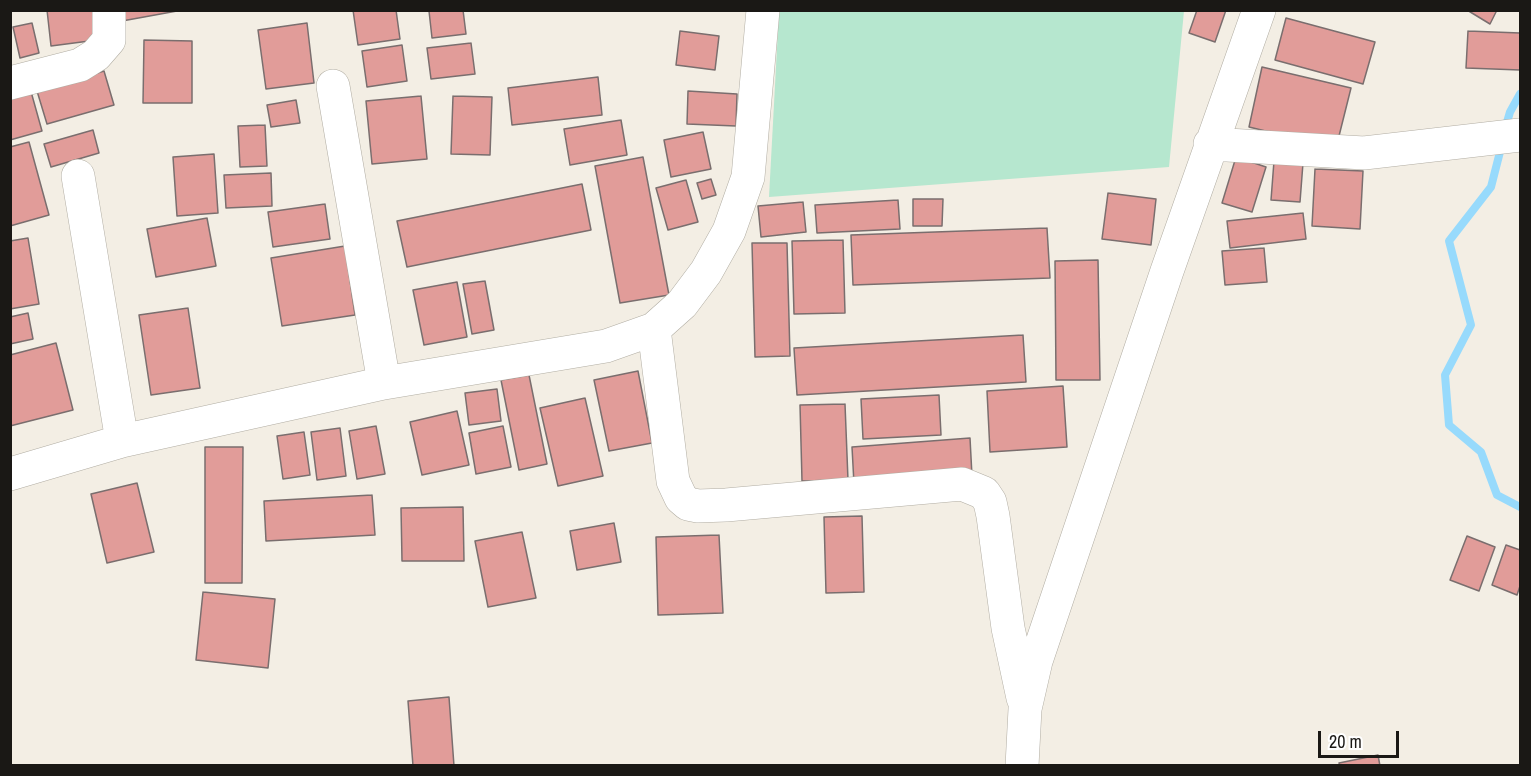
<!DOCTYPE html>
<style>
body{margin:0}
#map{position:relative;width:1531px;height:776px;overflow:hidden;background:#f3eee4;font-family:"Archivo Narrow",sans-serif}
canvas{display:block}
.frame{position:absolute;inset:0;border:12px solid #1a1815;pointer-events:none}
.scale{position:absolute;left:1318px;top:731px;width:81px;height:27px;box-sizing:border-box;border:3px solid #1a1815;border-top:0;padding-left:8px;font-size:18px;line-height:21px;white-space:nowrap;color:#1a1815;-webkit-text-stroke:4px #fff;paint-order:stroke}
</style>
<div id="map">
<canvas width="1531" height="776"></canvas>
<div class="frame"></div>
<div class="scale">20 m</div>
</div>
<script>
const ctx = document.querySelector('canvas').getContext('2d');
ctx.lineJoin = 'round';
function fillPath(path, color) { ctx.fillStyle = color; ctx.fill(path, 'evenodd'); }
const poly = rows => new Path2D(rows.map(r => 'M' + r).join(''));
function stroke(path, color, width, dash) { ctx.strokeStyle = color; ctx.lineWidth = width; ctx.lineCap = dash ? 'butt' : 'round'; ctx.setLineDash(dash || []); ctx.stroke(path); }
const green = poly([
 [779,11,1184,11,1169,167,769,197]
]);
const stream = poly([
 [1505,129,1510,112,1520,94],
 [1502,144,1491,187,1449,241,1471,325,1445,375,1449,425,1481,452,1497,495,1520,507]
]);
const building = poly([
 [47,10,94,10,97,40,51,46,47,10],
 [120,10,176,10,177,11,122,21,120,10],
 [353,10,396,10,400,39,358,45,353,10],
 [463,10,466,34,432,38,429,11,463,10],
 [1197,10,1226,10,1215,42,1189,33,1197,10],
 [1467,10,1497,10,1490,24,1467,10],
 [1286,18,1375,42,1363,84,1275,60,1286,18],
 [32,23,39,53,20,58,13,27,32,23],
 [307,23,314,83,266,89,258,30,307,23],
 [680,31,719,36,715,70,676,65,680,31],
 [1468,31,1520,33,1520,70,1466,68,1468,31],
 [144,40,192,41,192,103,143,103,144,40],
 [471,43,475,74,431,79,427,48,471,43],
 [402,45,407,81,367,87,362,51,402,45],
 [1262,67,1351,88,1336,148,1249,127,1262,67],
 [104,71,114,105,47,124,37,91,104,71],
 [598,77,602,115,512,125,508,88,598,77],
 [30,88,42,131,10,140,10,93,30,88],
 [688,91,737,94,736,126,687,124,688,91],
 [421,96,427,159,372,164,366,101,421,96],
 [453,96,492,97,490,155,451,154,453,96],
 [296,100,300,123,271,127,267,105,296,100],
 [621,120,627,155,570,165,564,129,621,120],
 [265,125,267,166,240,167,238,126,265,125],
 [93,130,99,153,51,167,44,144,93,130],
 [703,132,711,169,671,177,664,140,703,132],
 [29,142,49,215,10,226,10,147,29,142],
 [214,154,218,213,177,216,173,157,214,154],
 [643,157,669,295,620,303,595,166,643,157],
 [1236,157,1266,167,1252,212,1222,203,1236,157],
 [1274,161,1303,163,1300,202,1271,200,1274,161],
 [1315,169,1363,171,1360,229,1312,226,1315,169],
 [271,173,272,206,226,208,224,175,271,173],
 [711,179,716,195,702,199,697,183,711,179],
 [686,180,698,222,668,230,656,188,686,180],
 [582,184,591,230,407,267,397,221,582,184],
 [1108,193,1156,199,1151,245,1102,239,1108,193],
 [913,199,943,199,942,226,913,226,913,199],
 [898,200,900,229,817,233,815,205,898,200],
 [803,202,806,232,761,237,758,206,803,202],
 [325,204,330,239,273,247,268,212,325,204],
 [1303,213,1306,239,1230,248,1227,221,1303,213],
 [207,218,216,266,156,277,147,229,207,218],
 [1047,228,1050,278,853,285,851,235,1047,228],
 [28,238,39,304,10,309,10,241,28,238],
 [843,240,845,313,794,314,792,241,843,240],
 [752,243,787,243,790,356,755,357,752,243],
 [345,246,355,315,282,326,271,258,345,246],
 [1264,248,1267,282,1225,285,1222,251,1264,248],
 [1098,260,1100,380,1056,380,1055,261,1098,260],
 [485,281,494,330,472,334,463,284,485,281],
 [457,282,467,337,424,345,413,290,457,282],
 [188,308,200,388,151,395,139,315,188,308],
 [28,313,33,339,10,344,10,317,28,313],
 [1023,335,1026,382,797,395,794,348,1023,335],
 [56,343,73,410,10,426,10,355,56,343],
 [638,371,652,443,609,451,594,380,638,371],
 [529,375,547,464,519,470,501,380,529,375],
 [1063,386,1067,447,990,452,987,391,1063,386],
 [497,389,501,421,469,425,465,393,497,389],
 [939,395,941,435,863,439,861,399,939,395],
 [585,398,603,476,558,486,540,408,585,398],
 [845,404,848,480,802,481,800,405,845,404],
 [457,411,469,465,422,475,410,422,457,411],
 [376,426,385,474,357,479,349,431,376,426],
 [503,426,511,467,476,474,469,433,503,426],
 [340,428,346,476,317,480,311,432,340,428],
 [304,432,310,475,283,479,277,436,304,432],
 [970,438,972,476,854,484,852,447,970,438],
 [205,447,243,447,242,583,205,583,205,447],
 [137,483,154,552,107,563,91,494,137,483],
 [372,495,375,535,266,541,264,501,372,495],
 [463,507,464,561,402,561,401,508,463,507],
 [862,516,864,592,826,593,824,517,862,516],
 [614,523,621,562,577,570,570,531,614,523],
 [522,532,536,598,488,607,475,541,522,532],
 [719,535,723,613,658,615,656,537,719,535],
 [1467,536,1495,547,1479,591,1450,580,1467,536],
 [1506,545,1520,550,1520,586,1517,595,1492,585,1506,545],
 [203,592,275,599,268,668,196,660,203,592],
 [449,697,454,766,413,766,408,701,449,697],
 [1378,755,1380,766,1340,766,1339,763,1378,755]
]);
const minor = poly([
 [10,83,80,65,96,55,109,40,109,10],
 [333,86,384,383],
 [1210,144,1364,153,1520,135],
 [78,176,122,441],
 [654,329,673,481,681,498,688,504,698,506,726,505,962,484,984,493,990,502,993,516,1008,628,1023,698],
 [10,474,122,441,384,383,606,346,654,329,682,304,706,272,729,231,748,177,763,10],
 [1022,766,1025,709,1036,661,1167,271,1259,10]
]);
fillPath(green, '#b6e7cf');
stroke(stream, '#97dafc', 8);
fillPath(building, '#e19c99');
stroke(building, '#7a6e6e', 1.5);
stroke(minor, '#b1ada3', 34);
stroke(minor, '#fff', 33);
</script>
